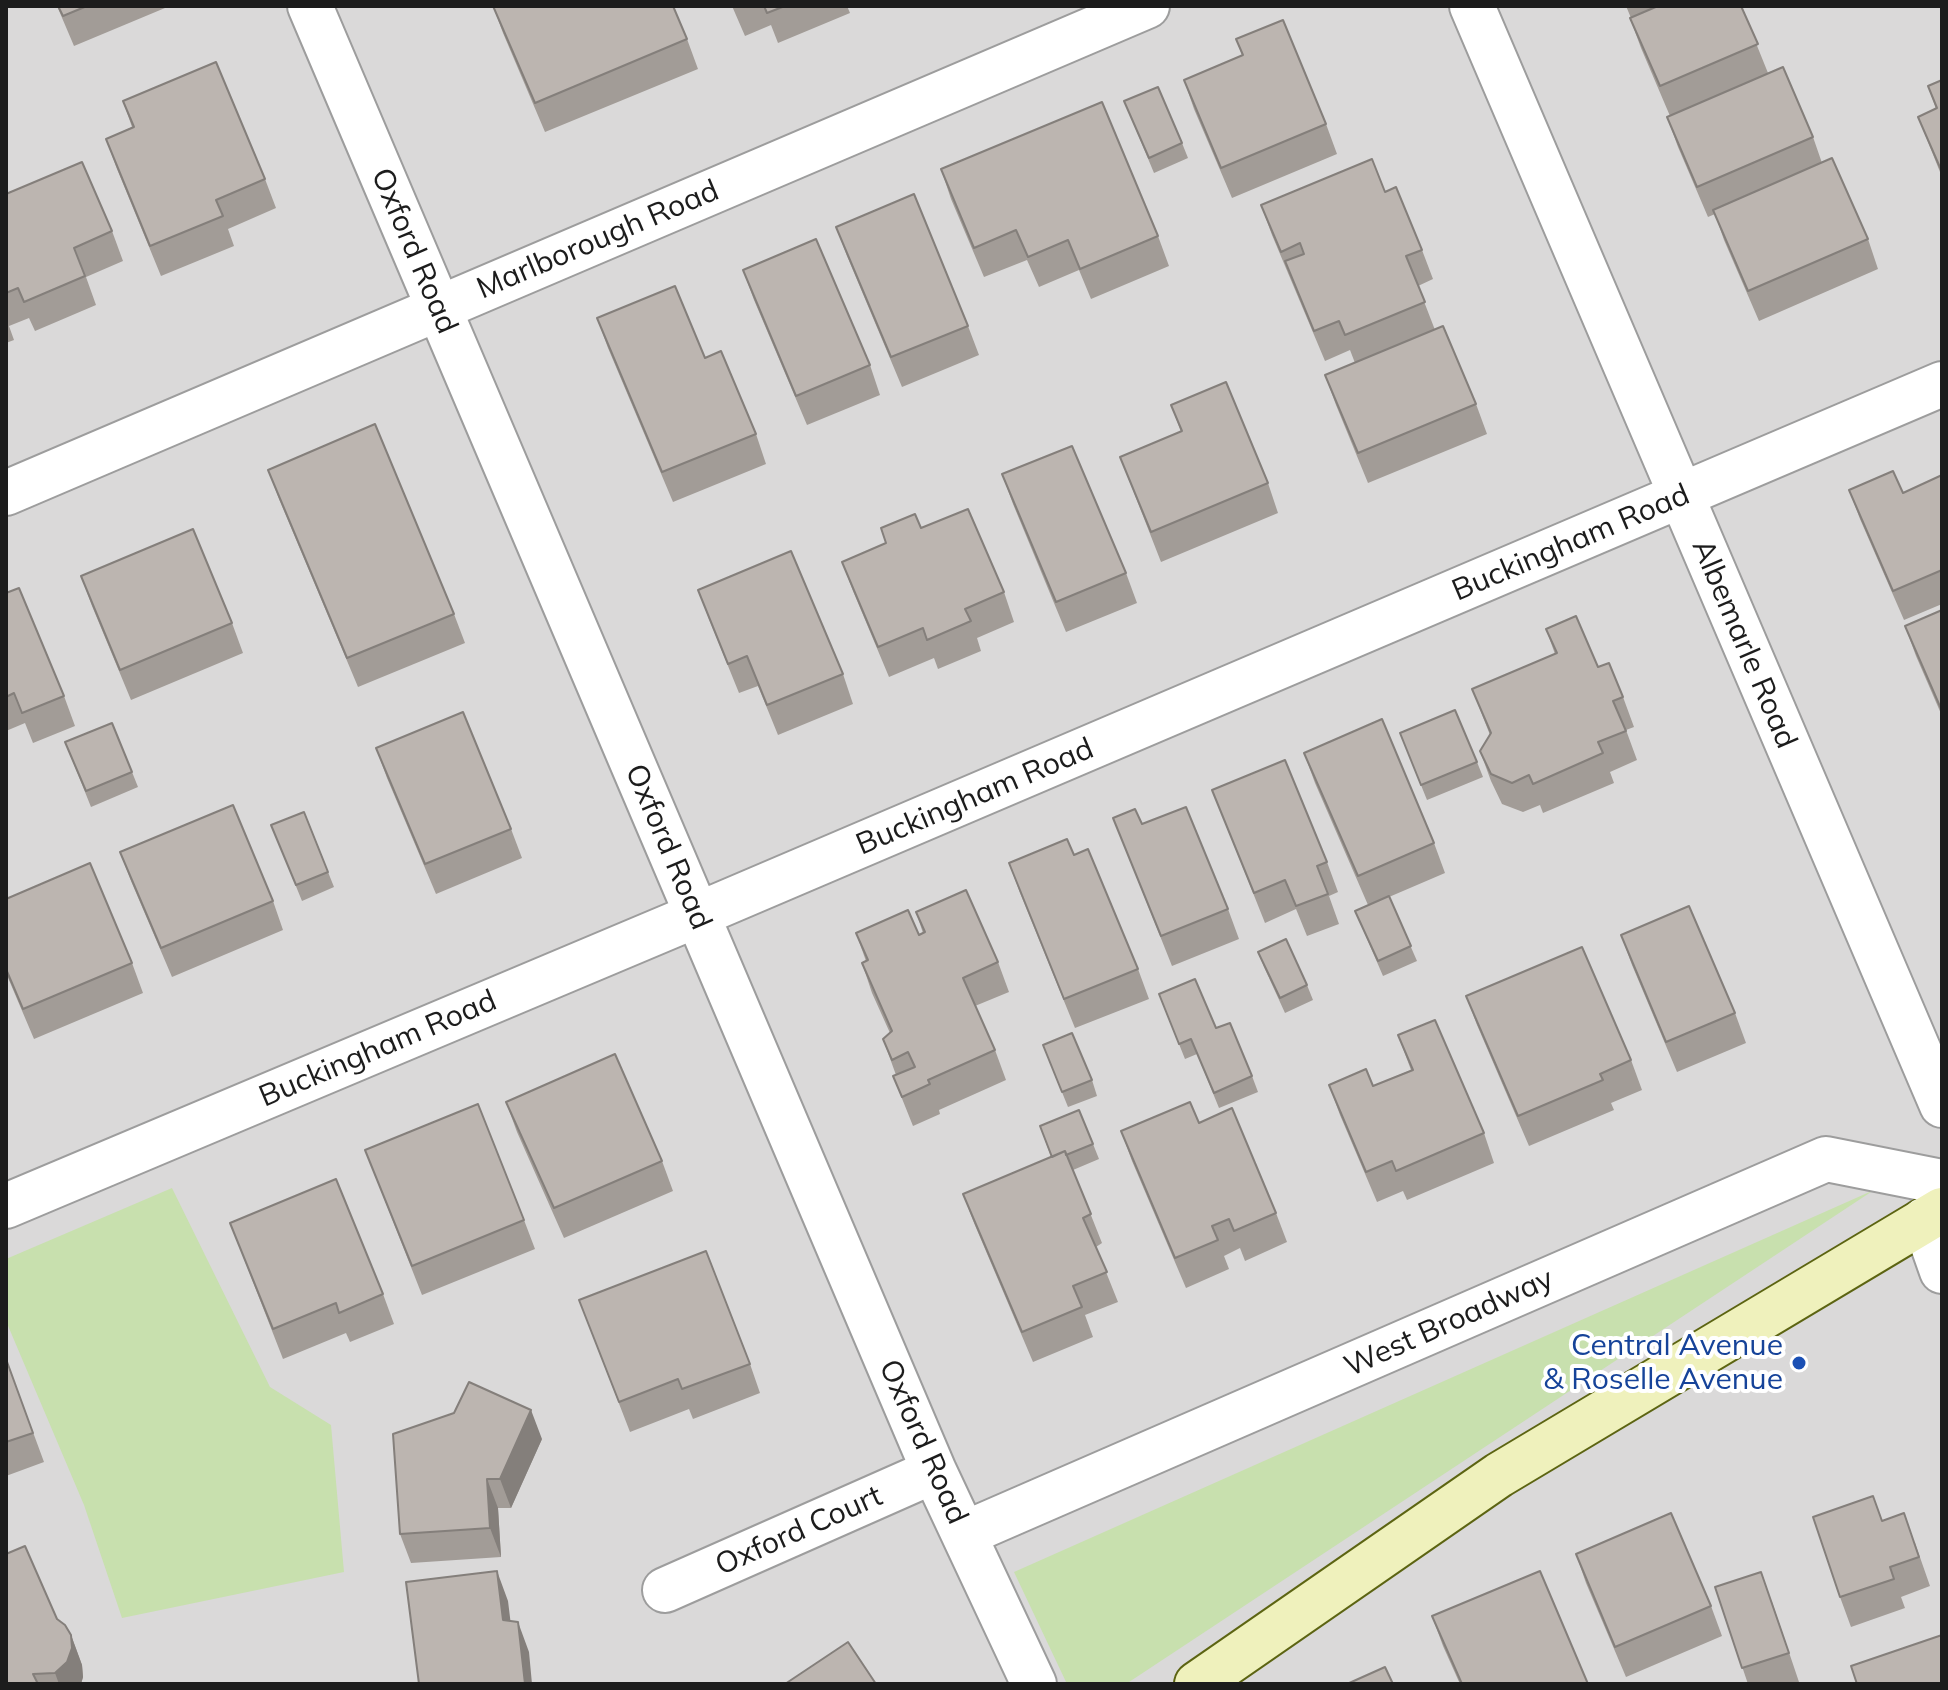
<!DOCTYPE html>
<style>
body{margin:0}
#map{position:relative;width:1948px;height:1690px;overflow:hidden;background:#ece9e3;font-family:Mulish,sans-serif}
canvas{display:block}
.frame{position:absolute;inset:0;border:8px solid #1c1c1c;pointer-events:none}
</style>
<div id="map">
<canvas width="1948" height="1690"></canvas>
<div class="frame"></div>
</div>
<script>
const ctx = document.querySelector('canvas').getContext('2d');
ctx.lineJoin = 'round';
function fillPath(path, color) { ctx.fillStyle = color; ctx.fill(path, 'evenodd'); }
const poly = rows => new Path2D(rows.map(r => 'M' + r).join(''));
function stroke(path, color, width, dash) { ctx.strokeStyle = color; ctx.lineWidth = width; ctx.lineCap = dash ? 'butt' : 'round'; ctx.setLineDash(dash || []); ctx.stroke(path); }
function label(font, color, halo, rows, align = 'center') {
  ctx.font = font + ' Mulish,sans-serif'; ctx.lineWidth = 8; ctx.setLineDash([]); ctx.textBaseline = 'middle'; ctx.strokeStyle = halo; ctx.fillStyle = color; for (const [text, x, y, turn = 0] of rows) {
    ctx.save(); ctx.translate(x, y); ctx.rotate((+turn || 0) * Math.PI / 180); ctx.textAlign = isNaN(turn) ? turn : align; if (halo) ctx.strokeText(text, 0, 0); ctx.fillText(text, 0, 0); ctx.restore();
  }
}
const residential = poly([
 [6,6,1942,6,1942,1684,6,1684]
]);
const grass = poly([
 [172,1188,270,1387,331,1425,344,1572,122,1618,84,1505,6,1321,6,1259],
 [1874,1190,1126,1684,1067,1684,1014,1572]
]);
const street = poly([
 [310,6,934,1471,1034,1684],
 [1472,6,1942,1105],
 [6,493,1147,6],
 [6,1206,697,915,1942,384],
 [1924,1220,1942,1271],
 [964,1534,1826,1159,1942,1182],
 [665,1590,934,1471]
]);
const secondary = poly([
 [1197,1684,1499,1475,1942,1210]
]);
const wall = poly([
 [57,6,164,6,165,8,74,46],
 [493,6,687,39,698,69,545,132,503,33],
 [732,6,847,6,850,13,778,43,771,25,745,36],
 [1626,6,1741,6,1768,73,1813,137,1822,163,1868,239,1878,269,1759,321,1724,240,1715,214,1708,217,1678,147,1667,117,1670,116,1641,48,1630,18,1631,18],
 [1236,39,1326,124,1337,154,1232,198,1194,109,1184,80,1242,55],
 [1942,80,1942,177,1918,117,1936,109,1928,86],
 [123,101,265,179,276,208,228,229,234,246,161,276,117,169,106,139,132,127],
 [1124,101,1182,143,1188,158,1154,173],
 [941,169,1158,236,1169,266,1091,299,1079,270,1039,287,1027,260,984,277,951,199],
 [6,194,112,231,123,261,86,277,96,305,35,331,29,318,9,326,14,340,6,343],
 [1261,205,1422,250,1433,279,1418,286,1435,330,1476,404,1487,434,1368,483,1336,405,1325,375,1355,363,1350,350,1325,361,1272,235],
 [836,227,968,326,979,355,902,387,847,256],
 [743,270,870,365,880,395,807,425,754,300],
 [597,318,756,434,766,464,673,502,608,348],
 [1171,405,1268,483,1278,513,1161,562,1120,457,1181,432],
 [268,470,454,614,465,643,358,687,279,499],
 [1002,474,1126,573,1137,603,1066,632,1013,504],
 [1942,475,1942,604,1904,620,1860,519,1849,490,1903,493],
 [921,528,1004,592,1014,622,977,638,981,651,938,669,934,658,889,677,853,591,842,562],
 [81,576,232,623,243,653,131,700,92,606],
 [698,590,843,674,853,704,778,735,758,686,739,693,709,619],
 [6,593,64,696,75,726,33,743,25,723,6,731],
 [1942,610,1942,716,1916,656,1905,626],
 [1546,629,1598,667,1623,697,1634,727,1626,730,1637,760,1610,772,1614,783,1543,813,1540,805,1523,812,1502,804,1491,781,1480,751,1490,735,1472,689,1555,654],
 [1400,733,1477,762,1483,777,1427,800],
 [65,742,132,772,138,787,91,807],
 [376,748,511,829,522,858,436,894,387,778],
 [1304,753,1434,843,1445,873,1389,897,1417,961,1383,976,1355,911,1368,905,1315,783],
 [1212,790,1327,862,1338,892,1329,896,1339,924,1307,936,1296,909,1265,923],
 [1113,818,1142,824,1228,909,1239,939,1172,966],
 [271,825,328,872,334,887,302,901],
 [120,852,273,901,283,930,172,977,131,881],
 [1074,855,1138,969,1149,999,1075,1028,1020,893,1009,863],
 [6,899,132,963,143,993,34,1039,6,973],
 [916,912,998,962,1009,992,975,1006,995,1050,1006,1080,939,1110,940,1114,913,1126,893,1076,896,1075,883,1039,890,1033,872,993,862,963,866,961,856,933,919,935,923,933],
 [1621,935,1735,1013,1746,1043,1677,1072,1632,965],
 [1258,952,1307,985,1313,1000,1285,1013,1264,967],
 [1159,994,1216,1028,1252,1076,1258,1092,1219,1108,1197,1054,1185,1059],
 [1466,996,1631,1060,1642,1090,1611,1103,1614,1110,1529,1146,1477,1025],
 [1398,1035,1484,1133,1494,1163,1407,1200,1403,1191,1377,1202,1340,1115,1329,1085,1373,1086,1411,1070],
 [1049,1060,1092,1080,1097,1096,1068,1107],
 [506,1102,662,1161,673,1191,564,1238,517,1132],
 [1199,1123,1276,1213,1287,1242,1245,1261,1240,1248,1224,1256,1229,1269,1186,1288,1132,1161,1121,1131],
 [1040,1126,1093,1144,1099,1159,1073,1170,1102,1243,1096,1247,1118,1302,1085,1315,1093,1337,1033,1362,974,1223,963,1194,1051,1157],
 [365,1150,524,1220,535,1249,422,1295],
 [230,1223,383,1294,394,1324,350,1342,346,1333,283,1359],
 [579,1300,750,1364,760,1393,693,1419,689,1409,630,1432],
 [6,1359,44,1462,6,1476],
 [542,1439,511,1508,498,1508,501,1557,411,1563,400,1534],
 [1882,1521,1915,1543,1930,1586,1901,1597,1905,1608,1851,1627,1840,1597],
 [1576,1554,1711,1606,1722,1636,1626,1677,1586,1583],
 [1715,1587,1772,1602,1799,1682,1794,1684,1748,1684],
 [1432,1616,1588,1684,1460,1684,1443,1646],
 [57,1619,71,1635,82,1665,83,1677,81,1684,6,1684]
]);
const shadedWall = poly([
 [531,1410,542,1439,511,1508,500,1479],
 [487,1479,498,1508,501,1557,490,1528],
 [497,1571,508,1601,514,1650,503,1620],
 [518,1622,529,1652,532,1684,525,1684],
 [71,1635,82,1665,83,1677,81,1684,59,1684,55,1673]
]);
const building = poly([
 [58,6,87,6,63,16,58,6],
 [493,6,673,6,687,39,535,103,493,6],
 [764,6,785,6,767,13,764,6],
 [1658,6,1741,6,1758,44,1660,86,1630,18,1658,6],
 [1283,20,1326,124,1221,168,1184,80,1243,55,1236,39,1283,20],
 [216,62,265,179,216,200,223,216,150,246,106,139,134,127,123,101,216,62],
 [1783,67,1813,137,1697,187,1667,117,1783,67],
 [1942,80,1942,172,1918,117,1937,108,1928,86,1942,80],
 [1158,87,1182,143,1149,158,1124,101,1158,87],
 [1102,102,1158,236,1080,269,1068,240,1028,257,1016,230,974,248,941,169,1102,102],
 [1832,158,1868,239,1748,291,1713,210,1832,158],
 [1372,159,1385,192,1396,187,1422,250,1406,256,1425,302,1345,335,1339,321,1314,331,1285,261,1304,254,1300,243,1281,252,1261,205,1372,159],
 [82,162,112,231,74,248,85,276,24,302,18,288,6,293,6,194,82,162],
 [914,194,968,326,891,357,836,227,914,194],
 [816,239,870,365,796,396,743,270,816,239],
 [675,286,705,358,721,351,756,434,662,472,597,318,675,286],
 [1443,326,1476,404,1358,453,1325,375,1443,326],
 [1226,382,1268,483,1151,532,1120,457,1182,431,1171,405,1226,382],
 [375,424,454,614,347,658,268,470,375,424],
 [1072,446,1126,573,1056,602,1002,474,1072,446],
 [1893,471,1903,493,1942,475,1942,570,1893,591,1849,490,1893,471],
 [968,509,1004,592,965,609,971,621,927,640,923,628,878,647,842,562,886,543,881,528,915,514,921,528,968,509],
 [193,529,232,623,120,670,81,576,193,529],
 [791,551,843,674,767,705,747,656,728,664,698,590,791,551],
 [19,588,64,696,22,713,14,693,6,697,6,593,19,588],
 [1942,610,1942,711,1905,626,1942,610],
 [1576,616,1598,667,1609,663,1623,697,1613,701,1626,731,1598,742,1603,753,1533,784,1529,775,1512,783,1491,774,1480,751,1491,733,1472,689,1557,653,1546,629,1576,616],
 [1455,710,1477,762,1421,785,1400,733,1455,710],
 [463,712,511,829,425,864,376,748,463,712],
 [1382,719,1434,843,1358,876,1304,753,1382,719],
 [112,723,132,772,86,791,65,742,112,723],
 [1285,760,1327,862,1317,866,1328,894,1296,906,1285,880,1254,893,1212,790,1285,760],
 [233,805,273,901,161,948,120,852,233,805],
 [1186,807,1228,909,1161,936,1113,818,1135,809,1142,824,1186,807],
 [304,812,328,872,296,885,271,825,304,812],
 [1067,839,1074,855,1088,849,1138,969,1064,999,1009,863,1067,839],
 [90,863,132,963,23,1009,6,969,6,899,90,863],
 [966,890,998,962,963,978,995,1050,928,1080,930,1084,902,1097,893,1076,915,1067,908,1052,892,1060,883,1039,892,1031,862,963,868,960,856,933,908,910,919,935,925,932,916,912,966,890],
 [1389,896,1411,946,1378,961,1355,911,1389,896],
 [1689,906,1735,1013,1666,1042,1621,935,1689,906],
 [1286,939,1307,985,1280,998,1258,952,1286,939],
 [1582,947,1631,1060,1600,1074,1603,1080,1518,1116,1466,996,1582,947],
 [1195,979,1216,1028,1230,1023,1252,1076,1214,1093,1191,1039,1179,1044,1159,994,1195,979],
 [1435,1020,1484,1133,1396,1171,1392,1161,1366,1172,1329,1085,1366,1069,1373,1086,1413,1070,1398,1035,1435,1020],
 [1072,1033,1092,1080,1062,1092,1043,1045,1072,1033],
 [615,1054,662,1161,554,1208,506,1102,615,1054],
 [1190,1102,1199,1123,1232,1108,1276,1213,1234,1231,1229,1219,1212,1226,1218,1240,1175,1258,1121,1131,1190,1102],
 [478,1104,524,1220,412,1266,365,1150,478,1104],
 [1079,1110,1093,1144,1066,1155,1065,1151,1052,1157,1040,1126,1079,1110],
 [1065,1151,1091,1214,1083,1218,1107,1272,1073,1286,1082,1307,1022,1332,963,1194,1065,1151],
 [336,1179,383,1294,339,1313,336,1303,273,1329,230,1223,336,1179],
 [706,1251,750,1364,682,1389,678,1379,619,1402,579,1300,706,1251],
 [6,1359,33,1433,6,1442,6,1359],
 [469,1382,531,1410,500,1479,487,1479,490,1528,400,1534,393,1434,454,1413,469,1382],
 [1873,1496,1882,1521,1904,1513,1919,1557,1890,1567,1894,1579,1840,1597,1813,1517,1873,1496],
 [1671,1513,1711,1606,1615,1647,1576,1554,1671,1513],
 [25,1546,57,1619,65,1625,71,1635,72,1648,67,1662,55,1673,33,1674,38,1684,6,1684,6,1554,25,1546],
 [497,1571,503,1620,518,1622,525,1684,419,1684,406,1582,497,1571],
 [1540,1571,1588,1684,1462,1684,1432,1616,1540,1571],
 [1761,1572,1789,1653,1742,1668,1715,1587,1761,1572],
 [1942,1635,1942,1684,1857,1684,1851,1666,1942,1635],
 [848,1642,876,1684,785,1684,848,1642],
 [1385,1667,1393,1684,1347,1684,1385,1667]
]);
const markers = [
 [1799,1363,8,"#1a4fb4"]
];
const streetNames = [
 ["Marlborough Road",598,240,-23],
 ["Oxford Road",414,251,67],
 ["Buckingham Road",1571,543,-23],
 ["Albemarle Road",1744,644,67],
 ["Buckingham Road",975,797,-23],
 ["Oxford Road",668,847,67],
 ["Buckingham Road",378,1049,-23],
 ["West Broadway",1449,1323,-24],
 ["Oxford Road",923,1442,66],
 ["Oxford Court",799,1531,-24]
];
const transitNames = [
 ["Central Avenue",1783,1346],
 ["& Roselle Avenue",1783,1380]
];
fillPath(residential, '#dad9d9');
fillPath(grass, '#c8e0ae');
stroke(street, '#9d9d9d', 48);
stroke(secondary, '#5c6412', 48);
stroke(street, '#fff', 44);
stroke(secondary, '#eff1bc', 44);
fillPath(wall, '#a29c97');
fillPath(shadedWall, '#847f7b');
fillPath(building, '#bcb5b0');
stroke(building, '#847f7b', 2);
for (const [x, y, r, color] of markers) { const dot = new Path2D(); dot.arc(x, y, r, 0, 2 * Math.PI); ctx.fillStyle = color; ctx.fill(dot); stroke(dot, '#fff', 3); }
label('30px', '#1c1c1c', '#fff', streetNames);
label('30px', '#164399', '#fff', transitNames, 'right');
</script>
